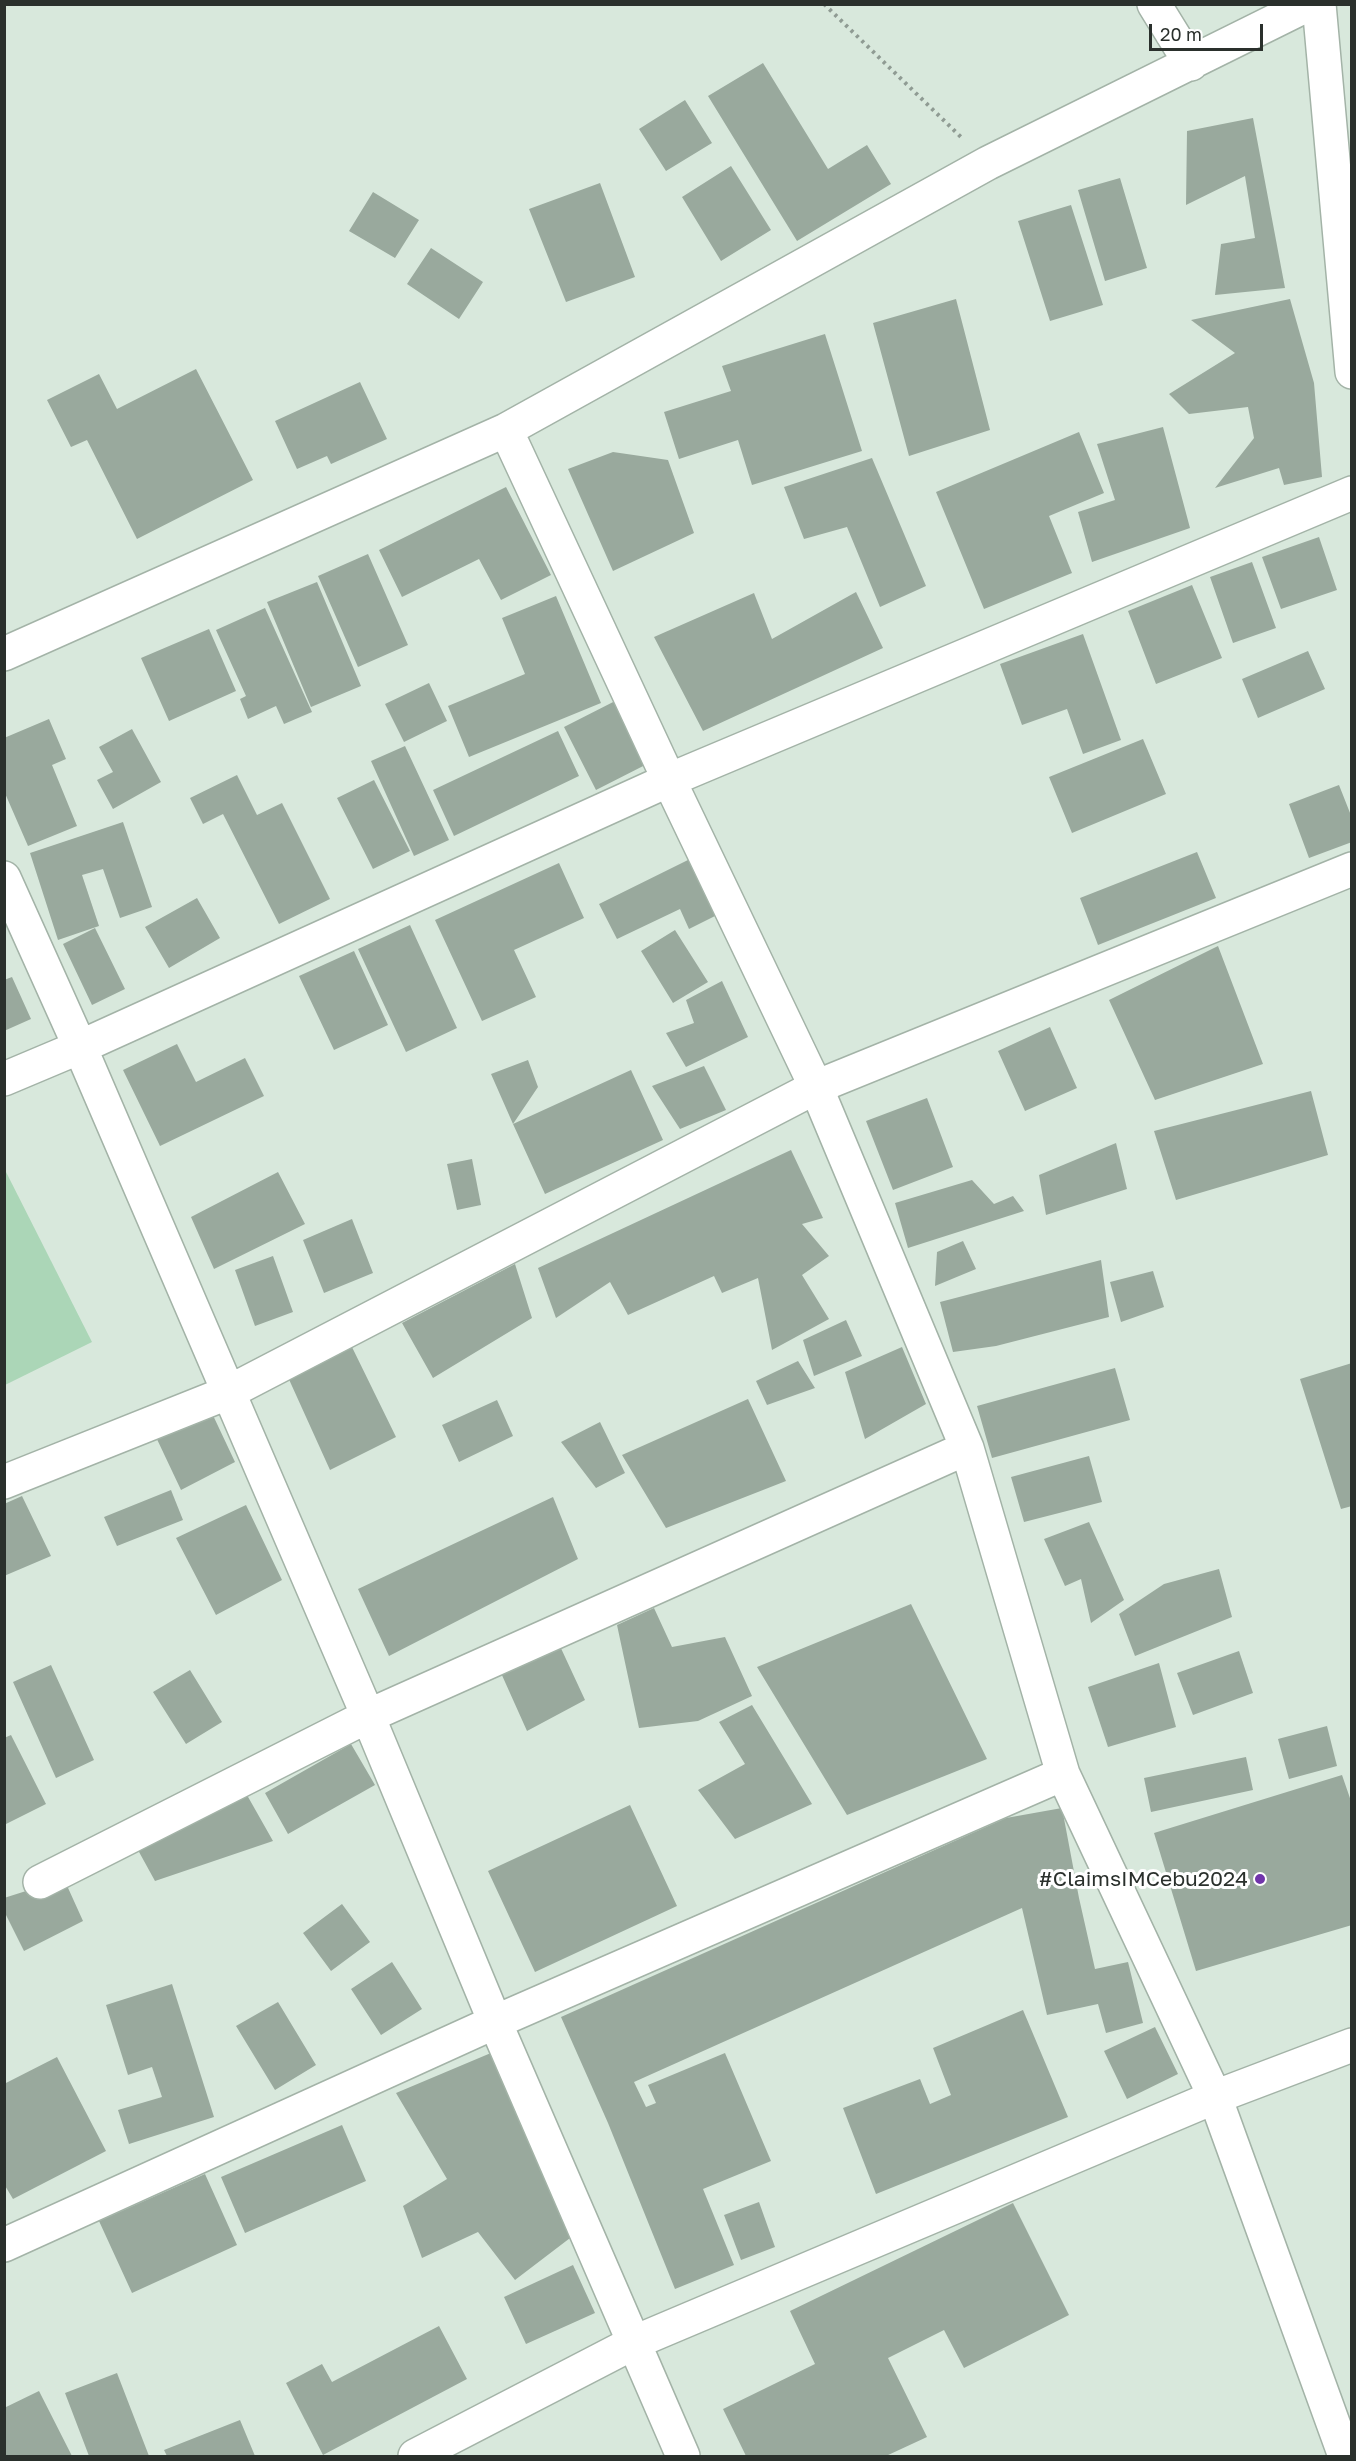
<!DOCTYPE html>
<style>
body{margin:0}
#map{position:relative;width:1356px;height:2461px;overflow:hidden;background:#d8e8dc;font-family:"Golos Text",sans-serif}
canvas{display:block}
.frame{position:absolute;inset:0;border:6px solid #2a302c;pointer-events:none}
.scale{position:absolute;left:1149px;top:24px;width:114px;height:27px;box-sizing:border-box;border:3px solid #2a302c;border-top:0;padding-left:8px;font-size:18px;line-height:21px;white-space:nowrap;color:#2a302c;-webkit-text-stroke:4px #fff;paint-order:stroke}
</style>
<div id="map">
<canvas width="1356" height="2461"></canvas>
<div class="frame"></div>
<div class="scale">20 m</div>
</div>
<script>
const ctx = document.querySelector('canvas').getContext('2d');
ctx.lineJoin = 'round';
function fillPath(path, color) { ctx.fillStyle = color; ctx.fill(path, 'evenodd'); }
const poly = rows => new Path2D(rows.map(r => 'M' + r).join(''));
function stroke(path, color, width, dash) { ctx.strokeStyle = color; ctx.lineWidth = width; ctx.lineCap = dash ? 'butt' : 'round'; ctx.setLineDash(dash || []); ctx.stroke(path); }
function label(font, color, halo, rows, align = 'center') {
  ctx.font = font + ' "Golos Text",sans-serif'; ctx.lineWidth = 6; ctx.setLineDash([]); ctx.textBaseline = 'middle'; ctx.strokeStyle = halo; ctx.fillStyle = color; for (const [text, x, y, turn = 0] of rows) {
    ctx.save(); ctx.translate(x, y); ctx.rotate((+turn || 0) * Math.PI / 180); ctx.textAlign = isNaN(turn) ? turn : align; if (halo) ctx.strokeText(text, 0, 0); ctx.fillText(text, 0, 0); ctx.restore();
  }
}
const green = poly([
 [4,1168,92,1342,5,1385,4,1385]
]);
const building = poly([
 [763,63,828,169,867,145,891,184,797,241,708,96],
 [685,100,712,143,666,171,639,129],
 [1253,118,1285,288,1215,295,1221,244,1255,238,1245,176,1186,205,1187,131],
 [731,166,771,230,721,261,682,197],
 [1120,178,1147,268,1105,281,1078,190],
 [600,183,635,277,566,302,529,209],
 [373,192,419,220,395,258,349,231],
 [1071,205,1103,305,1050,321,1018,221],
 [431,248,483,282,459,319,407,284],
 [956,299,990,430,909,456,873,323],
 [1290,299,1314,383,1322,477,1284,485,1279,468,1215,488,1254,438,1248,407,1189,414,1169,394,1235,353,1191,320],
 [825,334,862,451,752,485,738,440,679,459,664,412,731,391,722,366],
 [196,369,253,480,137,539,87,440,71,447,47,400,99,374,117,409],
 [360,382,387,439,331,464,327,456,297,469,275,421],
 [1163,427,1190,528,1092,562,1078,512,1115,500,1097,444],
 [1079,432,1104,493,1049,516,1072,573,984,609,936,492],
 [613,452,668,460,694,533,613,571,568,469],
 [872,458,926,586,880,607,847,527,804,539,784,487],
 [506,487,551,575,501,600,479,559,402,597,379,550],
 [1319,537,1337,590,1281,609,1262,557],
 [368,554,408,645,358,667,318,576],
 [1252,562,1276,628,1233,643,1210,577],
 [317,582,361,686,311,707,267,602],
 [1192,585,1222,658,1156,684,1128,611],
 [856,592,883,648,703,731,654,637,754,593,772,639],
 [556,596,601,703,469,757,448,706,525,674,502,618],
 [265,608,312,712,284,724,276,706,248,719,240,699,246,696,216,630],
 [209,629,236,691,169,721,141,658],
 [1083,634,1121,740,1083,754,1067,709,1022,725,1000,664],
 [1308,651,1325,689,1258,718,1242,679],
 [429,683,447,721,404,742,385,704],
 [621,698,653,761,596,790,564,727],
 [49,719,66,759,52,765,77,826,28,846,4,791,4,738],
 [132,729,161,782,113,809,97,780,113,772,99,747],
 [558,731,579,776,454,836,433,790],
 [1143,739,1166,794,1072,833,1049,777],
 [405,746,449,840,414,856,371,761],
 [237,775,257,815,282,803,330,899,279,924,223,814,203,824,190,798],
 [374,780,410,851,373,869,337,798],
 [1339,785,1352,818,1352,842,1309,858,1289,804],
 [123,822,152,907,120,918,103,869,82,875,99,926,58,940,30,853],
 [1197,852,1216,898,1098,945,1080,898],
 [690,859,717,915,689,929,680,909,617,939,599,904],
 [559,863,584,918,514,950,536,997,482,1021,435,920],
 [197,898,220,938,169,968,145,927],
 [410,925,457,1028,406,1052,358,949],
 [95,928,125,989,92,1005,63,944],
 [675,930,708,982,673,1003,641,951],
 [1218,946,1263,1064,1155,1100,1109,1000],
 [354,951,388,1025,334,1050,299,976],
 [12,977,31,1019,4,1031,4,980],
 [722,981,748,1037,686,1067,666,1033,694,1023,686,1000],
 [1050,1027,1077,1088,1025,1111,998,1051],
 [177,1044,196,1082,245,1058,264,1096,160,1146,123,1070],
 [528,1060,538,1087,513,1124,631,1070,663,1140,545,1194,513,1124,491,1074],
 [704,1066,726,1110,680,1129,652,1086],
 [1311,1091,1328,1155,1176,1200,1154,1131],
 [927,1098,953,1167,893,1190,866,1121],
 [1116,1143,1127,1189,1046,1215,1039,1175],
 [791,1150,823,1218,802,1224,829,1256,802,1275,829,1319,772,1350,758,1278,722,1293,714,1276,628,1315,610,1282,556,1318,538,1268],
 [472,1159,481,1205,457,1210,447,1164],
 [278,1172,305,1224,214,1269,191,1217],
 [972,1180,994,1204,1013,1196,1024,1211,908,1248,895,1203],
 [352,1219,373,1273,324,1293,303,1240],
 [963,1241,976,1269,935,1286,937,1252],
 [273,1256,293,1312,255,1326,235,1270],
 [1101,1260,1109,1317,996,1346,953,1352,940,1302],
 [515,1264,532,1318,433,1378,402,1323],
 [1153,1271,1164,1307,1121,1322,1110,1282],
 [846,1320,862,1356,814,1376,803,1340],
 [350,1343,396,1437,330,1470,287,1375],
 [902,1347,926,1404,865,1439,845,1372],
 [798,1361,815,1388,767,1405,756,1381],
 [1352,1363,1352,1506,1341,1509,1300,1379],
 [1115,1368,1130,1420,992,1458,977,1406],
 [748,1399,786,1481,666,1528,622,1455],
 [497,1400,513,1436,459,1462,442,1425],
 [210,1409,235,1462,181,1490,155,1435],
 [600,1422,625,1473,596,1488,561,1442],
 [1089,1456,1102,1502,1024,1522,1011,1477],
 [171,1490,183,1520,117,1546,104,1517],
 [22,1496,51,1556,4,1576,4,1504],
 [553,1497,578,1559,389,1656,358,1589],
 [246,1505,282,1580,216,1615,176,1538],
 [1089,1522,1124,1600,1091,1623,1081,1579,1065,1586,1044,1539],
 [1219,1569,1232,1617,1135,1656,1119,1614,1164,1584],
 [911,1604,987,1759,847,1815,757,1667],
 [654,1608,672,1647,725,1637,752,1696,698,1721,639,1728,617,1625],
 [559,1644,585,1700,527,1731,501,1673],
 [1239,1651,1253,1693,1193,1715,1177,1673],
 [1159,1663,1176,1727,1108,1747,1088,1687],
 [51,1665,94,1760,56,1778,13,1682],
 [190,1670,222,1722,186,1744,153,1692],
 [752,1705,812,1804,735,1839,698,1790,745,1764,719,1722],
 [1327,1726,1337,1766,1289,1779,1278,1739],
 [11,1735,46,1804,4,1825,4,1738],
 [351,1744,375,1785,288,1834,265,1793],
 [1246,1757,1253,1790,1151,1812,1144,1778],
 [1342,1775,1352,1804,1352,1925,1196,1971,1154,1833],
 [243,1788,273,1841,155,1881,133,1841],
 [630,1805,677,1906,535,1972,488,1871],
 [1062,1808,1079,1898,1095,1969,1128,1962,1143,2023,1106,2033,1098,2004,1047,2015,1022,1908,634,2082,646,2107,656,2103,648,2085,725,2053,771,2161,703,2189,734,2265,675,2289,608,2123,561,2017,1006,1818],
 [64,1879,83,1921,24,1951,4,1911,4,1898],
 [342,1904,370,1942,331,1971,303,1933],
 [392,1962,422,2009,381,2035,351,1989],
 [172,1984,214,2117,129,2144,118,2110,162,2097,152,2067,128,2075,106,2005],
 [278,2002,316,2065,275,2090,236,2026],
 [1023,2010,1068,2117,876,2194,843,2108,920,2079,930,2104,951,2095,933,2048],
 [1155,2027,1178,2074,1127,2099,1104,2051],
 [498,2050,574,2235,515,2280,478,2232,422,2258,403,2206,447,2179,396,2093],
 [57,2057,106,2151,13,2199,4,2184,4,2084],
 [342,2125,366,2181,245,2233,221,2177],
 [205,2174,237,2245,132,2293,99,2221],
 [759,2202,775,2247,741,2260,724,2215],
 [1013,2203,1069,2315,964,2368,944,2330,888,2358,927,2437,886,2456,746,2456,723,2409,815,2364,790,2311],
 [573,2265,595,2313,526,2344,504,2297],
 [439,2326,467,2379,323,2455,286,2383,322,2364,332,2382],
 [117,2373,149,2456,89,2456,65,2393],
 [39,2391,72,2456,4,2456,4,2408],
 [240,2420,255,2456,167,2456,164,2450]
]);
const path = poly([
 [824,4,962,138]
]);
const minor = poly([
 [1154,4,1191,64],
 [1319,4,1352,372],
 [506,430,669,780,816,1087,967,1448,1063,1774,1215,2097,1345,2456],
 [4,654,506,430,988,163,1309,4],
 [4,878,80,1047,368,1716,495,2022,683,2456],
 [4,1079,80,1047,669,780,1352,493],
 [4,1482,227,1393,816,1087,1352,869],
 [40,1882,368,1716,967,1448],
 [4,2245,495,2022,1063,1774],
 [415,2456,635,2342,1215,2097,1352,2045]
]);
const markers = [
 [1260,1879,6,"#7135ab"]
];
const poiNames = [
 ["#ClaimsIMCebu2024",1248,1879]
];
fillPath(green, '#abd6b7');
fillPath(building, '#99a99d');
stroke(minor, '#a3b3a7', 36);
stroke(path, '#8f9b93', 4, [3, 4.5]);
stroke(minor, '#fff', 33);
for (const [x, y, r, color] of markers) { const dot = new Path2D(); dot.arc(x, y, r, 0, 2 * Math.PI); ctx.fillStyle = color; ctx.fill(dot); stroke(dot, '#fff', 2); }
label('21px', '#2a302c', '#fff', poiNames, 'right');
</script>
